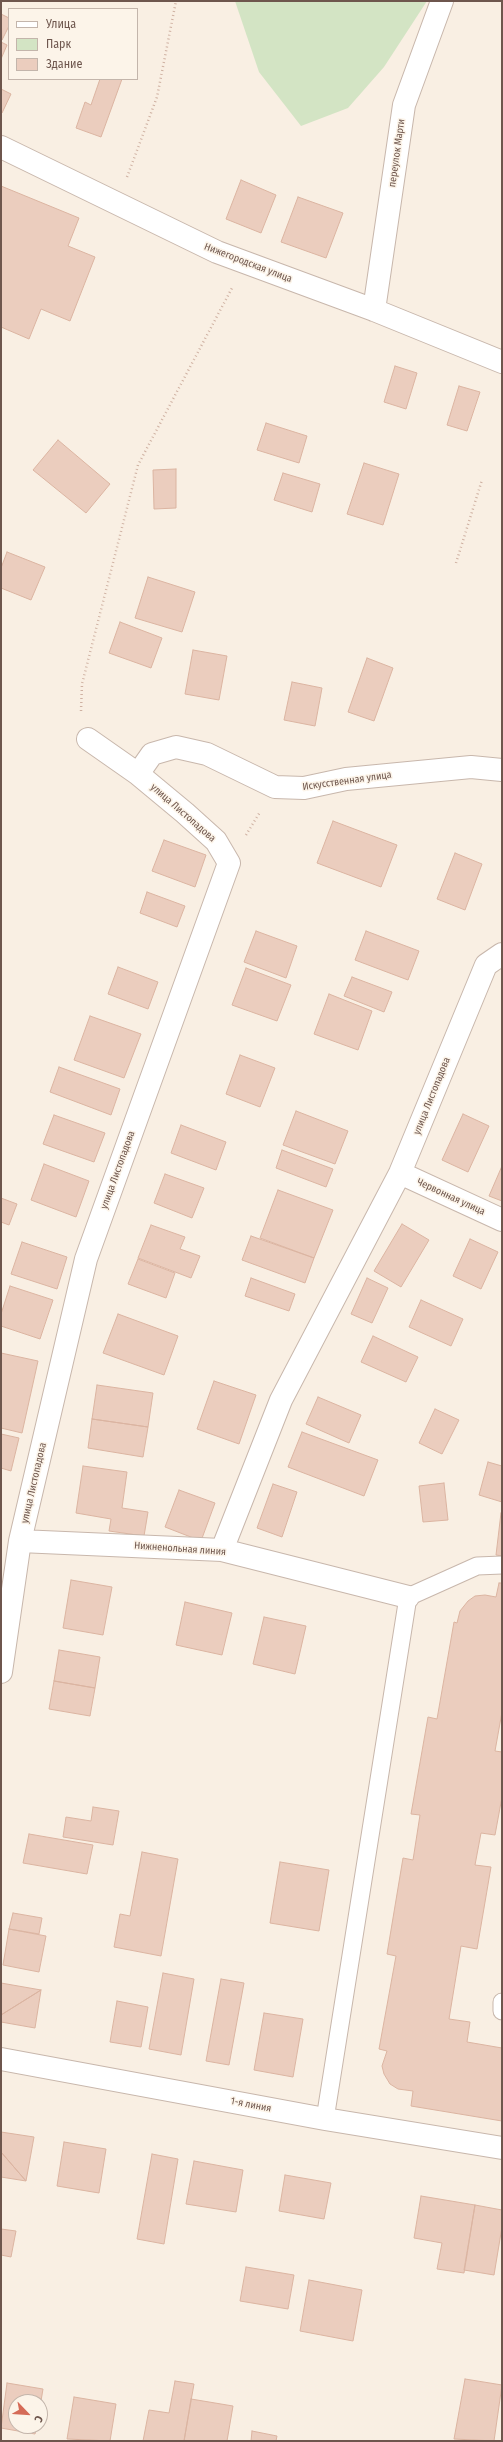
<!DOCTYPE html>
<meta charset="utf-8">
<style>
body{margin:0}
#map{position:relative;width:503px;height:2442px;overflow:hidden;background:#f9efe3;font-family:"Fira Sans Condensed",sans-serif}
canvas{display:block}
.frame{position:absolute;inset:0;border:2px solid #6e564d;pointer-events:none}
.legend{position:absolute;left:8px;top:8px;width:130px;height:72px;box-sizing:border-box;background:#fcf4e9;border:1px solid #c3b5ab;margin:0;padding:5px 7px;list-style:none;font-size:12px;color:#6e564d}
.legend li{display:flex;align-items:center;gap:8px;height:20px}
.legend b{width:20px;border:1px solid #c3b5ab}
.north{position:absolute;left:8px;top:2394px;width:40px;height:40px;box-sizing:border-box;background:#fcf4e9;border:1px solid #c3b5ab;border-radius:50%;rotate:115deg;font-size:11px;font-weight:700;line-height:16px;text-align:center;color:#6e564d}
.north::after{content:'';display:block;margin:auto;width:14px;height:18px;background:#d56b57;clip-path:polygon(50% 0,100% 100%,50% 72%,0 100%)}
</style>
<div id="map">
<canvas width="503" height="2442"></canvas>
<div class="frame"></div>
<ul class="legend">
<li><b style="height:5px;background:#fff"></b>Улица</li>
<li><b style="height:11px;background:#d3e4c4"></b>Парк</li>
<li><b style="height:11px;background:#ebcdbe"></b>Здание</li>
</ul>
<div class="north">С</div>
</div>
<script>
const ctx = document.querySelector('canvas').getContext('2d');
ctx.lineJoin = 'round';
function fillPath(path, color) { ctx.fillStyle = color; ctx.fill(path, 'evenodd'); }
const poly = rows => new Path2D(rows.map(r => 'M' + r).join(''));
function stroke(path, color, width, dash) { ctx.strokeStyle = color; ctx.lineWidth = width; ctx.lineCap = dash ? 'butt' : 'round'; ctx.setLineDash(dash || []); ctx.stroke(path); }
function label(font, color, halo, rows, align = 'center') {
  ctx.font = font + ' "Fira Sans Condensed",sans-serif'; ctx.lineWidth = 3; ctx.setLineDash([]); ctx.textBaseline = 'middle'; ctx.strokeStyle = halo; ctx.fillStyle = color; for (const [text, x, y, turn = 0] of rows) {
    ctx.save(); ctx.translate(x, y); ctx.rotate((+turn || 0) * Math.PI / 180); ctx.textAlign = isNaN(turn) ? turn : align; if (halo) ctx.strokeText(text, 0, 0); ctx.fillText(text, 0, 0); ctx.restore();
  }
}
const green = poly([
 [235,1,427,1,384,67,348,108,301,126,259,72]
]);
const building = poly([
 [1,14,9,18,9,26,2,40,1,14],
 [1,42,7,45,1,59,1,42],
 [100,79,122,79,101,137,76,128,85,102,91,105,100,79],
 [1,89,11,94,2,113,1,113,1,89],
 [241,180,276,195,261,233,226,219,241,180],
 [1,186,79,218,68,246,95,257,70,321,41,309,29,339,1,327,1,186],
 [298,197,343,213,326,258,281,242,298,197],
 [395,366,417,373,406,409,384,402,395,366],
 [459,386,480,392,467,431,447,425,459,386],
 [266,423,307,436,299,463,257,450,266,423],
 [58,440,110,484,86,513,33,470,58,440],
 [364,463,399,474,383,525,347,514,364,463],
 [176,469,176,508,154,509,153,470,176,469],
 [283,473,320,484,312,512,274,500,283,473],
 [7,552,45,567,31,600,1,588,1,568,7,552],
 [148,577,195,592,182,632,135,618,148,577],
 [120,622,162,638,151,668,109,653,120,622],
 [193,650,227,656,219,700,185,694,193,650],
 [367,658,393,668,374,721,348,712,367,658],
 [292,682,322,688,315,726,284,720,292,682],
 [333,821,397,845,381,887,317,863,333,821],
 [164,840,206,855,195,887,152,871,164,840],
 [455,853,482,864,465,910,437,899,455,853],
 [147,892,185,906,177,927,140,913,147,892],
 [256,931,297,946,286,978,244,962,256,931],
 [366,931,419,951,408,980,355,960,366,931],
 [118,967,158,982,148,1009,108,994,118,967],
 [246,968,291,985,277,1021,232,1005,246,968],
 [352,977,392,992,384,1012,344,996,352,977],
 [329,994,372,1011,358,1050,314,1034,329,994],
 [90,1016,141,1034,124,1078,74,1060,90,1016],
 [240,1055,275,1068,260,1107,226,1094,240,1055],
 [59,1067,120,1089,111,1115,50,1092,59,1067],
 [296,1111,348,1131,335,1164,283,1145,296,1111],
 [463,1114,489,1126,468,1172,442,1160,463,1114],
 [54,1115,105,1133,94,1162,43,1144,54,1115],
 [181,1125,226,1142,216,1170,171,1153,181,1125],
 [282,1150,333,1169,326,1187,276,1168,282,1150],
 [44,1164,89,1181,76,1217,31,1200,44,1164],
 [502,1166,502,1201,489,1196,502,1166],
 [165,1174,204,1188,192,1218,154,1203,165,1174],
 [278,1190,333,1210,314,1258,260,1238,278,1190],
 [1,1198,17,1204,9,1225,1,1222,1,1198],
 [402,1224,429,1240,401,1287,374,1271,402,1224],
 [151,1225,185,1237,180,1249,200,1256,191,1278,138,1258,151,1225],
 [251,1236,314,1258,305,1283,242,1260,251,1236],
 [470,1239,498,1252,481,1289,453,1276,470,1239],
 [22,1242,67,1257,57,1289,11,1274,22,1242],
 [138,1259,175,1273,166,1298,128,1284,138,1259],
 [251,1278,295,1294,289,1311,245,1296,251,1278],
 [367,1278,388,1288,372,1323,351,1314,367,1278],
 [10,1286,53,1300,40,1339,1,1326,1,1314,10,1286],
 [421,1300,463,1319,451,1346,409,1327,421,1300],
 [118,1314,178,1336,164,1375,103,1353,118,1314],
 [373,1336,418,1357,406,1382,361,1362,373,1336],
 [1,1353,38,1361,22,1433,1,1428,1,1353],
 [214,1381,256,1395,239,1444,197,1429,214,1381],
 [97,1385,153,1393,148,1427,92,1419,97,1385],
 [318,1397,361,1415,349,1443,306,1424,318,1397],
 [435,1409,459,1420,442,1454,419,1443,435,1409],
 [92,1419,148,1427,143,1457,88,1448,92,1419],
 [302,1432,378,1460,364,1496,288,1467,302,1432],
 [1,1434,19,1438,11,1471,1,1468,1,1434],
 [488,1462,502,1466,502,1502,479,1495,488,1462],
 [83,1466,127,1472,122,1508,148,1512,144,1536,109,1531,111,1519,76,1513,83,1466],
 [444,1483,448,1520,423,1522,419,1486,444,1483],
 [273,1484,297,1492,282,1537,257,1528,273,1484],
 [179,1490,215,1503,201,1541,165,1527,179,1490],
 [501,1513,502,1513,502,1556,496,1555,501,1513],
 [71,1580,112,1587,103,1635,63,1628,71,1580],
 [499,1583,502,1583,502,1712,495,1751,502,1752,502,1797,495,1835,481,1833,475,1865,491,1867,477,1949,461,1946,449,2019,470,2022,467,2042,502,2048,502,2121,411,2106,413,2091,398,2089,390,2084,384,2074,382,2066,387,2051,379,2049,396,1956,387,1954,403,1858,413,1860,420,1815,411,1814,428,1717,437,1719,454,1622,457,1623,460,1611,468,1601,475,1596,485,1595,496,1597,499,1583],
 [185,1602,232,1613,222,1655,176,1645,185,1602],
 [264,1617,306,1626,295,1674,253,1664,264,1617],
 [59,1650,100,1657,95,1688,54,1681,59,1650],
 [54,1681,95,1688,90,1716,49,1709,54,1681],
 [93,1807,119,1811,113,1845,63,1837,66,1817,91,1821,93,1807],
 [29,1834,93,1845,87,1874,23,1863,29,1834],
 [142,1852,178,1859,161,1956,114,1947,120,1914,130,1916,142,1852],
 [280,1862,329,1870,319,1931,270,1923,280,1862],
 [13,1913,42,1918,39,1934,9,1929,13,1913],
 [9,1929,46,1936,39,1972,3,1965,9,1929],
 [163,1973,194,1979,181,2055,149,2049,163,1973],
 [221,1979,244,1983,229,2065,206,2061,221,1979],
 [1,1983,41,1990,1,2015,1,1983],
 [41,1990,35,2028,1,2022,1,2015,41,1990],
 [117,2001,148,2007,141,2047,110,2042,117,2001],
 [264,2013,303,2019,293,2077,254,2070,264,2013],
 [1,2132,34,2137,26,2181,1,2152,1,2132],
 [64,2142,106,2149,99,2193,57,2186,64,2142],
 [1,2152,26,2181,1,2177,1,2152],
 [152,2154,178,2159,164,2244,137,2239,152,2154],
 [194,2161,243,2170,236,2212,186,2204,194,2161],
 [285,2175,331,2183,324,2219,279,2211,285,2175],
 [421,2196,475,2205,464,2273,437,2269,442,2243,414,2238,421,2196],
 [475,2205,502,2210,502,2227,494,2275,464,2270,475,2205],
 [1,2229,16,2231,11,2257,1,2255,1,2229],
 [246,2267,294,2275,288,2309,240,2301,246,2267],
 [309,2280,362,2290,353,2341,300,2331,309,2280],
 [465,2379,502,2385,494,2441,454,2439,465,2379],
 [175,2381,194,2384,184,2441,143,2441,149,2410,169,2413,175,2381],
 [7,2383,43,2389,40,2407,40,2402,16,2402,16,2426,37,2426,35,2434,1,2428,7,2383],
 [74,2397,116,2404,110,2441,67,2439,74,2397],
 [191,2399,233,2406,227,2441,184,2441,191,2399],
 [252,2431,277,2436,276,2441,251,2441,252,2431]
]);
const path = poly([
 [127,177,157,97,176,1],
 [456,563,482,480],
 [81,711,82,684,138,465,232,288],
 [246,835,260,812]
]);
const service = poly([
 [502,2002,502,2011],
 [325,2119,408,1597,477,1566,502,1565]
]);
const minor = poly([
 [1,147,217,252,374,310,502,362],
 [374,310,404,105,442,1],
 [138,774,152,754,176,747,207,754,275,787,304,788,346,779,471,767,502,770],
 [400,1173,502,1220],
 [20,1541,222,1550,408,1597],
 [222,1550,281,1400,400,1173,486,965,502,954],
 [1,1672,20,1541,86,1259,229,863,216,841,185,813,138,774,88,739],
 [1,2059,325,2119,502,2148]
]);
const streetNames = [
 ["переулок Марти",397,153,-82],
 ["Нижегородская улица",248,263,21],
 ["Искусственная улица",347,781,-8],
 ["улица Листопадова",183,813,41],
 ["улица Листопадова",432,1096,-68],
 ["улица Листопадова",118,1170,-70],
 ["Червонная улица",451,1197,25],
 ["улица Листопадова",34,1483,-77],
 ["Нижненольная линия",180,1549,4],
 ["1-я линия",251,2105,11]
];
fillPath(green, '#d3e4c4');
fillPath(building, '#ebcdbe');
stroke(building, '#dbb4a1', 1);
stroke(service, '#c8b7ac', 19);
stroke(minor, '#c8b7ac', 24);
stroke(path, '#cfb1a2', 2.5, [1, 3]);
stroke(service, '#fff', 17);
stroke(minor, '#fff', 22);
label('10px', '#6e564d', '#fcf4e9', streetNames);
</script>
